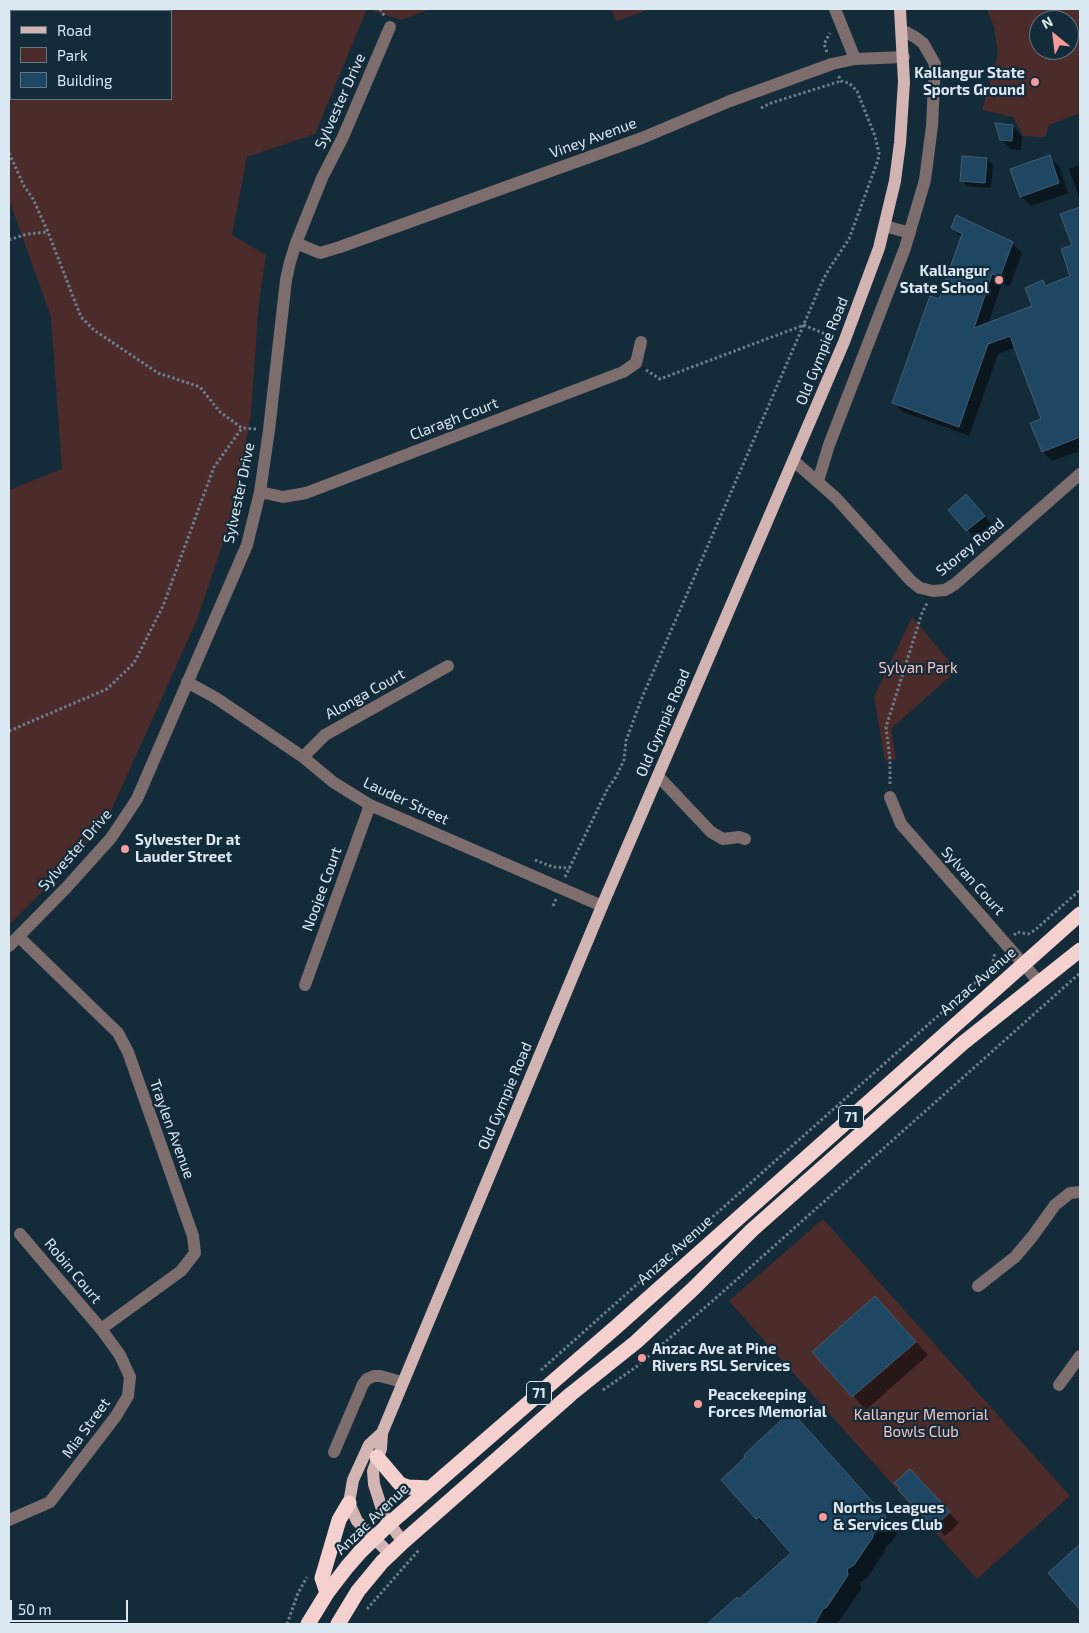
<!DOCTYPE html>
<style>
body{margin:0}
#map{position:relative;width:1089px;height:1633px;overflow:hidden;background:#142b3a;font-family:"Exo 2",sans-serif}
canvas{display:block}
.frame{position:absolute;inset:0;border:10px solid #dae8f2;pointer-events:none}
.legend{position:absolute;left:10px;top:10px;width:162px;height:90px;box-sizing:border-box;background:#142b3a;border:1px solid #637784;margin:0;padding:6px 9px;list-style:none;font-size:15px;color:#dae8f2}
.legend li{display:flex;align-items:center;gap:10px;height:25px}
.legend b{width:25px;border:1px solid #637784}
.north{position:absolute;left:1029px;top:10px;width:50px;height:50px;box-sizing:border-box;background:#142b3a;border:1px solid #637784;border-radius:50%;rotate:331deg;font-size:14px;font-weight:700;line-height:20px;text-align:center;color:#dae8f2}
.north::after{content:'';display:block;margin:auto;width:18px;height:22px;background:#f59b9a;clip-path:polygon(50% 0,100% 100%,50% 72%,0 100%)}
.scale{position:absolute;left:10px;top:1600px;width:118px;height:22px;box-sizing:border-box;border:2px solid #dae8f2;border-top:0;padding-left:6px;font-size:15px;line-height:18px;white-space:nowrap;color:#dae8f2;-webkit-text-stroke:4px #142b3a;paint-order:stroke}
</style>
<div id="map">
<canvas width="1089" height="1633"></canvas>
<div class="frame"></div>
<ul class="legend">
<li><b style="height:6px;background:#d2b4b3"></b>Road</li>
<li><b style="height:14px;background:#4c2b2b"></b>Park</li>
<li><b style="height:14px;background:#1d4763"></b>Building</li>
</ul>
<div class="north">N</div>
<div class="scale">50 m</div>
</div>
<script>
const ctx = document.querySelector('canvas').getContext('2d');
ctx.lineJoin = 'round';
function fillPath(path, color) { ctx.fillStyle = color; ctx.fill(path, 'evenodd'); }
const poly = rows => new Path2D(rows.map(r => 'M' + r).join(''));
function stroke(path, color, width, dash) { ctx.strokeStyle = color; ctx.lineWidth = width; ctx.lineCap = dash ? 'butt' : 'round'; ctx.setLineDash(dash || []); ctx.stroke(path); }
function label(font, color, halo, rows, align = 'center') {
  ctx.font = font + ' "Exo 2",sans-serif'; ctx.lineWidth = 4.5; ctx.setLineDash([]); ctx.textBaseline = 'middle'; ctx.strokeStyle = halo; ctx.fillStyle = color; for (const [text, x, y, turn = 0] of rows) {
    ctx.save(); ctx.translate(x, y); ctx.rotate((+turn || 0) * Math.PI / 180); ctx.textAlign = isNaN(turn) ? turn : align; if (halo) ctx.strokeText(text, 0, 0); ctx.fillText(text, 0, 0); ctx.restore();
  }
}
const green = poly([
 [9,9,430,9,401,20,367,9,315,134,247,157,232,235,266,255,259,301,251,414,233,514,196,622,111,811,68,866,9,925,9,490,62,469,51,317,9,200],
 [171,11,171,99,11,99,11,11],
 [611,9,650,9,617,21],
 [990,9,1080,9,1080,113,1049,125,1045,137,1023,136,1013,117,982,110,998,54,994,27,987,10],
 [1039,20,1069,20,1069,50,1039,50],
 [912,617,957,670,891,729,896,759,885,761,874,697],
 [823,1219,1070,1496,977,1579,729,1301]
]);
const shadow = poly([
 [1013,126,1022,136,1021,150,1011,149,1001,139],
 [1049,157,1059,166,1068,193,1031,206,1021,196],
 [987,159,993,165,991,188,967,186,961,180],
 [1080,165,1080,200,1069,169],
 [1080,208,1080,451,1052,461,1043,452,1043,420,1016,347,998,354,969,436,903,412,893,403,940,300,962,238,952,228,1012,243,1022,253,1010,286,1002,283,988,324,1033,307,1043,281,1047,286,1071,277,1074,246,1062,215],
 [975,505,993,526,977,540,950,510],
 [875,1297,928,1355,866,1410,813,1352],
 [791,1412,898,1531,894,1539,886,1547,885,1551,867,1578,860,1582,861,1589,840,1620,835,1624,709,1624,793,1553,772,1530,770,1531,757,1518,723,1480],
 [920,1480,959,1523,945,1536,900,1490],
 [1080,1546,1080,1611,1070,1599,1072,1598,1050,1573]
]);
const building = poly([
 [995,123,1013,125,1012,141,1000,140,995,123],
 [1050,155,1059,183,1020,197,1010,169,1050,155],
 [962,156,987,158,985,183,960,181,962,156],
 [1080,207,1080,437,1042,452,1030,423,1041,419,1010,336,988,344,959,427,892,403,930,296,939,299,962,234,951,228,956,215,1013,242,1000,277,992,274,974,328,1032,306,1025,288,1043,280,1045,286,1070,276,1061,249,1072,245,1060,214,1080,207],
 [966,494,985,516,966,531,948,510,966,494],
 [875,1296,916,1342,852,1397,812,1352,875,1296],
 [791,1411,886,1517,882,1526,873,1534,873,1537,854,1565,847,1569,848,1575,827,1607,823,1609,815,1624,707,1624,737,1597,739,1599,791,1553,759,1517,756,1519,721,1480,745,1457,744,1455,791,1411],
 [910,1469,950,1512,934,1527,898,1490,900,1488,894,1483,910,1469],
 [1080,1544,1080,1610,1048,1573,1080,1544]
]);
const path = poly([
 [380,9,385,17],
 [44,11,45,9],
 [827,52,824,44,830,33],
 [9,60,11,57],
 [761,108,771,103,841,81],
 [9,153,24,186,33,199,48,232,81,317,94,330,158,373,200,387,220,412,242,428,256,429],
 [9,240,27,234,48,232],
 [646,370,660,379,804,325,832,337],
 [9,731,107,689,134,663,163,606,214,467,242,428],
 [890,784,890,760,886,727,922,613,927,603],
 [535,860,553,867,570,868],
 [565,877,608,788,616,777,624,760,626,741,641,700,823,280,829,269,849,239,878,160,879,153,875,136,857,91,849,83,841,81,838,75],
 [553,906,556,899],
 [1014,935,1017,932,1028,934,1035,930,1080,890],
 [541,1370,986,973,992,965,995,953],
 [603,1390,636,1367,716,1298,1080,973],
 [367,1609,419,1550],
 [287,1624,298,1593,307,1577]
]);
const minor = poly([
 [835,9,855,59],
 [885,226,910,233],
 [296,243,320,253,340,247,642,138,730,101,832,64,855,59,904,57],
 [794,461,836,498,911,581,920,588,933,591,945,590,955,584,1080,474],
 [818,481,829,445,905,248,925,180,932,126,935,64,923,43,915,37,902,30],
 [260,492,283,497,306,493,623,372,636,363,641,342],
 [187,682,216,698,303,757,333,782,370,805,602,906],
 [303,757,325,735,448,666],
 [658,776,711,832,723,839,739,837,745,839],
 [890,797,901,824,1040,983],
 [19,937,118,1033,128,1052,193,1236,195,1253,181,1271,101,1329],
 [9,946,66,888,111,838,137,799,247,545,260,492,269,430,286,280,290,262,296,243,322,178,343,137,390,27],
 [305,985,370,805],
 [978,1286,1015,1257,1032,1237,1055,1205,1070,1193,1080,1192],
 [1059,1385,1080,1356],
 [334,1452,363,1384,367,1379,374,1376,380,1376,402,1382],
 [9,1520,50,1502,116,1416,128,1396,130,1377,120,1355,101,1329,20,1234]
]);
const major = poly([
 [382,1433,369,1445,353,1480,349,1503,357,1521,390,1554],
 [403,1542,384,1516,374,1484,373,1471,381,1449,382,1433,602,906,844,342,879,248,895,181,900,143,904,82,900,9]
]);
const highway = poly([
 [377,1457,400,1484,408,1487,430,1488],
 [327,1593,322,1578,339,1520,349,1503],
 [308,1624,327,1593,347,1567,360,1552,389,1524,616,1327,1080,914],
 [338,1624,358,1591,382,1562,403,1542,571,1394,636,1342,694,1288,752,1230,963,1043,1080,950]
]);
const markers = [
 [1035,82,5,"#f59b9a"],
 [999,280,5,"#f59b9a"],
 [125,849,5,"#f59b9a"],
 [642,1358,5,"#f59b9a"],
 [698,1404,5,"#f59b9a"],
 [823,1517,5,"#f59b9a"]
];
const shields = [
 [851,1117,25],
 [539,1393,25]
];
const shieldNames = [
 ["71",851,1117],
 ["71",539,1393]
];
const poiNames = [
 ["Kallangur State",1025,73,"right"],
 ["Sports Ground",1025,90,"right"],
 ["Kallangur",989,271,"right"],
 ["State School",989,288,"right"],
 ["Sylvester Dr at",135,840],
 ["Lauder Street",135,857],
 ["Anzac Ave at Pine",652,1349],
 ["Rivers RSL Services",652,1366],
 ["Peacekeeping",708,1395],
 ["Forces Memorial",708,1412],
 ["Norths Leagues",833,1508],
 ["& Services Club",833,1525]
];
const streetNames = [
 ["Sylvester Drive",340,101,-66],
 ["Viney Avenue",593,138,-20],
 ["Old Gympie Road",822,351,-68],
 ["Claragh Court",454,419,-21],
 ["Sylvester Drive",239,493,-78],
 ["Storey Road",970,547,-39],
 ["Alonga Court",365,694,-29],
 ["Old Gympie Road",663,723,-67],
 ["Lauder Street",406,801,25],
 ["Sylvester Drive",75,850,-49],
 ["Sylvan Court",973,881,48],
 ["Noojee Court",322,889,-70],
 ["Anzac Avenue",978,981,-41],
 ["Old Gympie Road",505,1096,-67],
 ["Traylen Avenue",172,1129,70],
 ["Anzac Avenue",675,1250,-42],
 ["Robin Court",73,1271,50],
 ["Mia Street",86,1428,-54],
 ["Anzac Avenue",372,1519,-44]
];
const parkNames = [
 ["Sylvan Park",918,668],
 ["Kallangur Memorial",921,1415],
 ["Bowls Club",921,1432]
];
fillPath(green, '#4c2b2b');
fillPath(shadow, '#0007');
fillPath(building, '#1d4763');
stroke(building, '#455d6f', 1);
stroke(path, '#6c7f8c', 3, [2.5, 2.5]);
stroke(minor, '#7d6e6d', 12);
stroke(major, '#d2b4b3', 12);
stroke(highway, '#f4d0cf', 15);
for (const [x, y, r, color] of markers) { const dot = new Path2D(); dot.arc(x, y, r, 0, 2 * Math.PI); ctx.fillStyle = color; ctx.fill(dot); stroke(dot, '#142b3a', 2); }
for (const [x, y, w] of shields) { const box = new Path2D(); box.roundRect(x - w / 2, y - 11.5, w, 23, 4); ctx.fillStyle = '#142b3a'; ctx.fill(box); stroke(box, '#dae8f2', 1); }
label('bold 14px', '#dae8f2', null, shieldNames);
label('bold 15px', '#dae8f2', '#142b3a', poiNames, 'left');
label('15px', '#dae8f2', '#142b3a', streetNames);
label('15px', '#f6c4c2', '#142b3a', parkNames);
</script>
